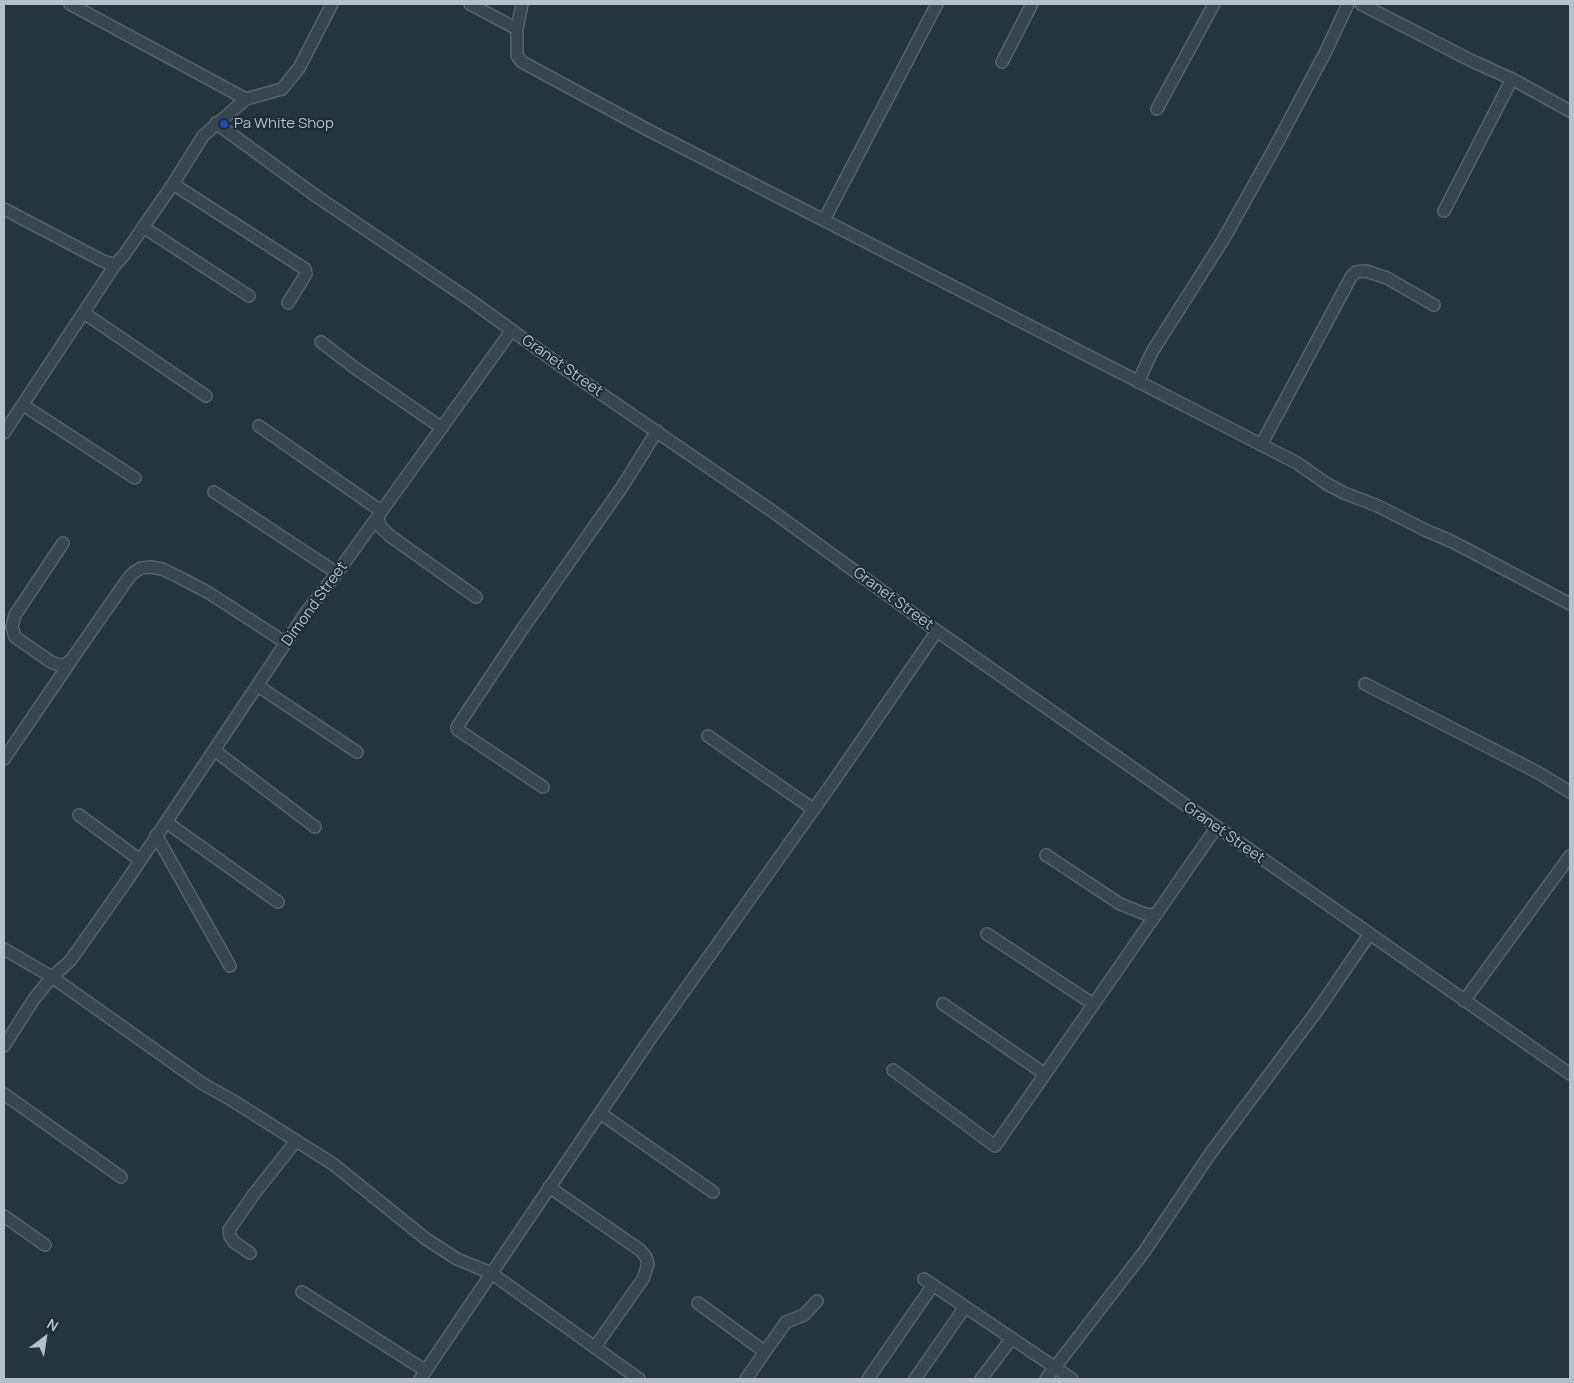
<!DOCTYPE html>
<style>
body{margin:0}
#map{position:relative;width:1574px;height:1383px;overflow:hidden;background:#243540;font-family:Manrope,sans-serif}
canvas{display:block}
.frame{position:absolute;inset:0;border:5px solid #b4c1ca;pointer-events:none}
.north{position:absolute;left:20px;top:1313px;width:50px;height:50px;-webkit-text-stroke:4px #1d2b35;paint-order:stroke;rotate:31deg;font-size:14px;font-weight:700;line-height:20px;text-align:center;color:#b4c1ca}
.north::after{content:'';display:block;margin:auto;width:18px;height:22px;background:#b4c1ca;clip-path:polygon(50% 0,100% 100%,50% 72%,0 100%)}
</style>
<div id="map">
<canvas width="1574" height="1383"></canvas>
<div class="frame"></div>
<div class="north">N</div>
</div>
<script>
const ctx = document.querySelector('canvas').getContext('2d');
ctx.lineJoin = 'round';
const poly = rows => new Path2D(rows.map(r => 'M' + r).join(''));
function stroke(path, color, width, dash) { ctx.strokeStyle = color; ctx.lineWidth = width; ctx.lineCap = dash ? 'butt' : 'round'; ctx.setLineDash(dash || []); ctx.stroke(path); }
function label(font, color, halo, rows, align = 'center') {
  ctx.font = font + ' Manrope,sans-serif'; ctx.lineWidth = 4; ctx.setLineDash([]); ctx.textBaseline = 'middle'; ctx.strokeStyle = halo; ctx.fillStyle = color; for (const [text, x, y, turn = 0] of rows) {
    ctx.save(); ctx.translate(x, y); ctx.rotate((+turn || 0) * Math.PI / 180); ctx.textAlign = isNaN(turn) ? turn : align; if (halo) ctx.strokeText(text, 0, 0); ctx.fillText(text, 0, 0); ctx.restore();
  }
}
const minor = poly([
 [70,4,246,99],
 [470,4,517,29],
 [522,4,517,29,517,56,522,62,648,130,1297,463,1327,484,1344,493,1378,506,1425,530,1453,542,1570,604],
 [1361,4,1472,61,1512,79,1570,111],
 [1002,62,1032,4],
 [1157,109,1214,4],
 [216,123,316,196,470,300,568,371,772,511,937,631,1570,1074],
 [173,184,305,269,306,274,288,303],
 [4,209,103,261,115,265],
 [1444,211,1512,79],
 [824,220,937,4],
 [143,227,249,296],
 [84,313,206,396],
 [321,342,355,368,442,428],
 [1138,382,1152,352,1223,240,1274,149,1326,51,1348,4],
 [23,405,135,478],
 [259,426,381,511],
 [4,433,115,265,124,255,173,184,203,136,246,99,282,89,299,68,332,4],
 [1261,445,1351,277,1356,272,1366,271,1387,278,1434,305],
 [214,492,337,573],
 [378,517,380,526,390,536,476,597],
 [63,543,15,615,12,627,15,637,51,662,59,665,66,664,72,659,127,580,133,573,141,568,151,567,162,569,177,576,209,593,286,643],
 [1365,684,1537,772,1570,792],
 [258,686,357,752],
 [708,736,813,809],
 [214,750,315,827],
 [4,759,71,661],
 [543,787,458,730,457,727,523,628,622,487,657,431],
 [79,815,140,860],
 [166,822,278,902],
 [156,835,230,966],
 [1046,855,1120,904,1145,914,1155,915],
 [987,934,1093,1004],
 [4,949,52,977,203,1084,230,1099,333,1164,426,1239,457,1259,491,1273,639,1379],
 [1464,1001,1570,856],
 [943,1004,1045,1074],
 [4,1046,34,999,52,977,70,961,126,882,307,611,337,573,512,330],
 [893,1070,995,1146,1216,828],
 [4,1094,121,1177],
 [600,1113,713,1192],
 [549,1187,640,1250,646,1257,648,1264,643,1279,595,1347],
 [4,1216,45,1245],
 [250,1253,234,1242,230,1236,229,1230,254,1194,296,1141],
 [924,1279,1072,1379],
 [302,1292,426,1371],
 [698,1303,765,1352],
 [420,1379,648,1042,831,785,937,631],
 [746,1379,786,1322,804,1315,817,1301],
 [868,1379,933,1285],
 [915,1379,965,1307],
 [981,1379,1012,1338],
 [1046,1379,1144,1252,1210,1154,1319,1008,1369,935]
]);
const markers = [
 [224,124,5,"#1a4fb4"]
];
const poiNames = [
 ["Pa White Shop",234,124]
];
const streetNames = [
 ["Granet Street",562,366,35],
 ["Granet Street",893,599,36],
 ["Dimond Street",315,604,-54],
 ["Granet Street",1224,833,35]
];
stroke(minor, '#56646d', 14);
stroke(minor, '#384650', 11);
for (const [x, y, r, color] of markers) { const dot = new Path2D(); dot.arc(x, y, r, 0, 2 * Math.PI); ctx.fillStyle = color; ctx.fill(dot); stroke(dot, '#1d2b35', 2); }
label('15px', '#b4c1ca', '#1d2b35', poiNames, 'left');
label('15px', '#b4c1ca', '#1d2b35', streetNames);
</script>
